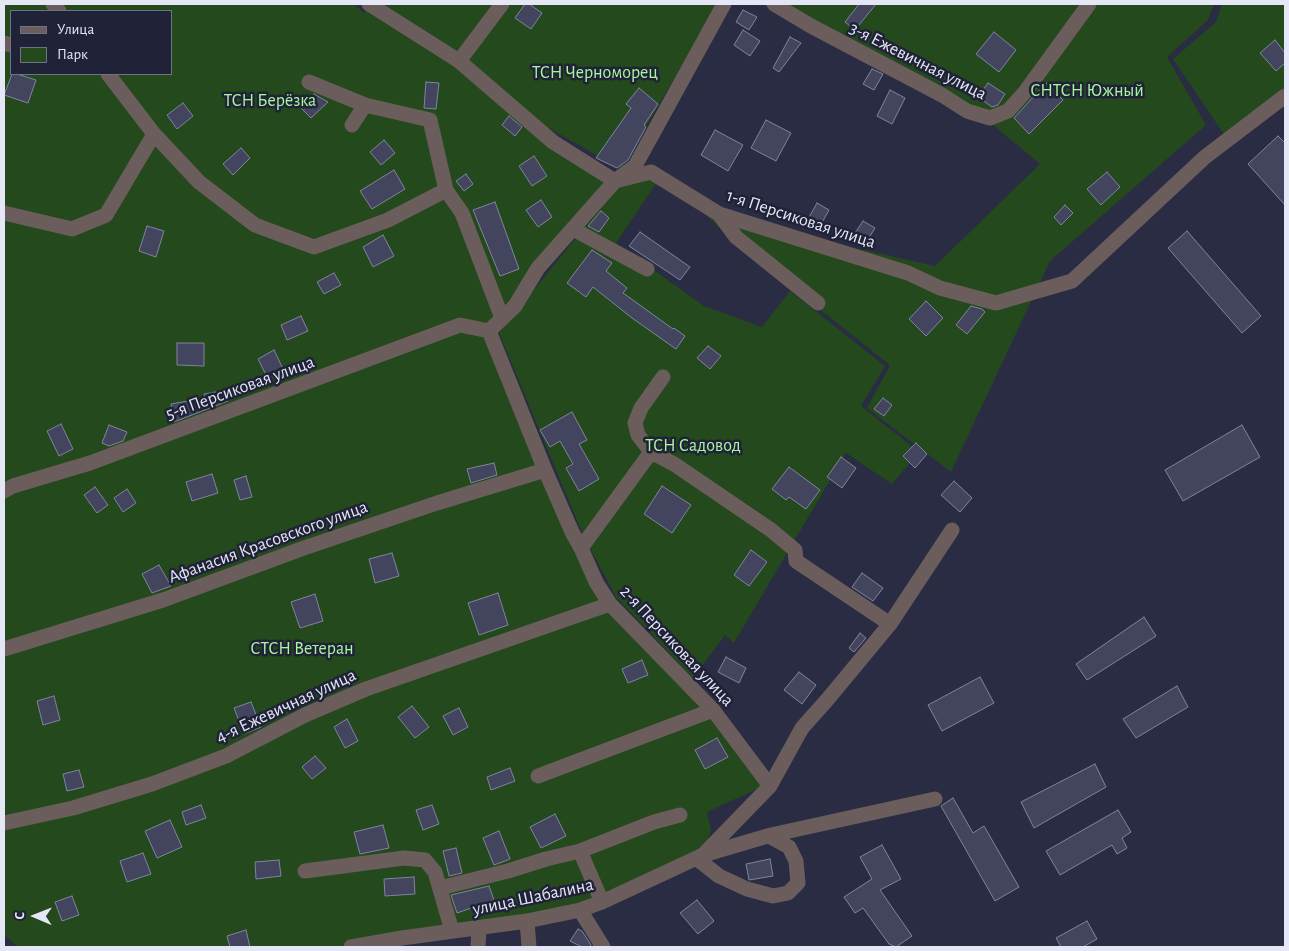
<!DOCTYPE html>
<meta charset="utf-8">
<style>
body{margin:0}
#map{position:relative;width:1289px;height:951px;overflow:hidden;background:#2a2c43;font-family:"Alegreya Sans",sans-serif}
canvas{display:block}
.frame{position:absolute;inset:0;border:5px solid #e5e7f6;pointer-events:none}
.legend{position:absolute;left:10px;top:10px;width:162px;height:65px;box-sizing:border-box;background:#202238;border:1px solid #6f7184;margin:0;padding:6px 9px;list-style:none;font-size:15px;color:#e5e7f6}
.legend li{display:flex;align-items:center;gap:10px;height:25px}
.legend b{width:25px;border:1px solid #6f7184}
.north{position:absolute;left:10px;top:891px;width:50px;height:50px;-webkit-text-stroke:4px #202238;paint-order:stroke;rotate:271deg;font-size:14px;font-weight:700;line-height:20px;text-align:center;color:#e5e7f6}
.north::after{content:'';display:block;margin:auto;width:18px;height:22px;background:#e5e7f6;clip-path:polygon(50% 0,100% 100%,50% 72%,0 100%)}
</style>
<div id="map">
<canvas width="1289" height="951"></canvas>
<div class="frame"></div>
<ul class="legend">
<li><b style="height:6px;background:#6b5d5b"></b>Улица</li>
<li><b style="height:14px;background:#23491d"></b>Парк</li>
</ul>
<div class="north">С</div>
</div>
<script>
const ctx = document.querySelector('canvas').getContext('2d');
ctx.lineJoin = 'round';
function fillPath(path, color) { ctx.fillStyle = color; ctx.fill(path, 'evenodd'); }
const poly = rows => new Path2D(rows.map(r => 'M' + r).join(''));
function stroke(path, color, width, dash) { ctx.strokeStyle = color; ctx.lineWidth = width; ctx.lineCap = dash ? 'butt' : 'round'; ctx.setLineDash(dash || []); ctx.stroke(path); }
function label(font, color, halo, rows, align = 'center') {
  ctx.font = font + ' "Alegreya Sans",sans-serif'; ctx.lineWidth = 5; ctx.setLineDash([]); ctx.textBaseline = 'middle'; ctx.strokeStyle = halo; ctx.fillStyle = color; for (const [text, x, y, turn = 0] of rows) {
    ctx.save(); ctx.translate(x, y); ctx.rotate((+turn || 0) * Math.PI / 180); ctx.textAlign = isNaN(turn) ? turn : align; if (halo) ctx.strokeText(text, 0, 0); ctx.fillText(text, 0, 0); ctx.restore();
  }
}
const green = poly([
 [4,4,354,4,364,13,370,7,457,64,527,125,615,174,494,331,574,528,613,601,766,785,707,812,711,830,702,859,631,891,383,947,18,947,4,935],
 [11,11,171,11,171,74,11,74],
 [376,4,718,4,621,169,531,118],
 [762,4,1214,4,1208,20,1167,57,1206,125,1050,261,951,472,867,408,890,365,730,238,705,214,935,266,1040,164,993,125],
 [1222,4,1285,4,1285,88,1261,109,1225,136,1173,59,1216,22],
 [641,169,657,182,616,243,704,306,762,327,790,291,885,366,861,406,919,452,892,484,846,453,734,643,725,635,693,678,616,597,583,535,499,333,619,185]
]);
const building = poly([
 [525,4,529,4,542,13,531,29,515,18,525,4],
 [859,4,876,4,855,30,845,22,859,4],
 [743,10,757,17,749,30,736,22,743,10],
 [743,30,760,41,750,56,734,45,743,30],
 [994,32,1016,50,999,72,976,54,994,32],
 [790,37,801,43,779,72,773,68,790,37],
 [1275,40,1285,53,1285,63,1276,71,1260,53,1275,40],
 [872,69,883,74,874,90,863,84,872,69],
 [12,74,17,74,36,80,28,103,4,95,12,74],
 [426,82,439,83,436,109,424,108,426,82],
 [988,83,1005,94,998,105,992,107,978,97,988,83],
 [1046,83,1063,100,1029,134,1014,118,1046,83],
 [639,88,658,104,644,125,646,127,628,160,617,168,596,158,631,108,626,104,639,88],
 [890,90,905,98,892,124,877,116,890,90],
 [314,94,328,102,311,118,300,107,314,94],
 [183,103,193,116,177,129,167,115,183,103],
 [509,116,522,127,515,136,502,125,509,116],
 [766,120,791,133,776,161,751,148,766,120],
 [715,130,743,145,728,171,701,155,715,130],
 [1278,136,1285,143,1285,205,1248,164,1278,136],
 [384,140,395,153,381,165,370,152,384,140],
 [241,148,250,158,233,175,223,164,241,148],
 [534,156,547,176,532,186,519,166,534,156],
 [394,170,405,189,372,209,360,191,394,170],
 [1107,172,1120,187,1101,205,1087,189,1107,172],
 [466,174,473,184,464,191,456,181,466,174],
 [541,200,552,217,538,227,526,210,541,200],
 [495,202,519,269,500,276,473,210,495,202],
 [817,203,829,210,819,228,807,221,817,203],
 [1065,205,1073,213,1061,225,1054,217,1065,205],
 [601,211,609,218,599,232,588,226,601,211],
 [863,221,875,228,867,241,855,233,863,221],
 [147,226,164,231,156,257,139,251,147,226],
 [1187,231,1261,316,1242,333,1168,248,1187,231],
 [640,232,690,267,680,280,629,246,640,232],
 [383,235,394,256,373,267,363,247,383,235],
 [592,250,612,263,606,271,627,288,623,293,673,329,674,328,685,336,676,349,632,318,593,287,586,297,567,283,592,250],
 [334,273,341,285,324,294,317,282,334,273],
 [926,301,943,318,926,336,909,319,926,301],
 [971,306,982,309,985,312,967,334,956,325,971,306],
 [301,316,308,331,287,340,281,325,301,316],
 [177,343,204,343,204,366,177,365,177,343],
 [708,346,721,356,710,369,697,358,708,346],
 [274,350,284,371,268,379,258,359,274,350],
 [227,390,228,401,174,422,171,404,205,398,204,394,227,390],
 [883,398,892,405,884,416,874,409,883,398],
 [572,412,587,440,579,444,599,479,579,491,566,468,573,464,560,441,550,447,540,430,572,412],
 [61,424,73,449,59,456,47,431,61,424],
 [109,425,127,432,123,441,109,446,102,443,109,425],
 [1242,425,1260,457,1183,501,1165,470,1242,425],
 [916,443,927,454,915,468,903,456,916,443],
 [841,457,856,468,842,488,827,477,841,457],
 [494,463,497,475,471,483,467,469,494,463],
 [789,467,820,490,806,509,789,497,786,500,772,489,789,467],
 [212,474,218,493,192,501,186,482,212,474],
 [246,476,252,497,240,500,234,480,246,476],
 [954,481,972,498,960,512,941,495,954,481],
 [662,486,691,505,672,533,644,514,662,486],
 [95,487,108,505,97,513,84,495,95,487],
 [127,489,136,503,123,512,114,498,127,489],
 [751,550,767,562,749,586,734,575,751,550],
 [392,553,399,576,375,583,369,559,392,553],
 [159,565,171,586,152,593,142,574,159,565],
 [862,573,883,588,873,601,852,587,862,573],
 [498,593,508,625,479,635,468,603,498,593],
 [315,594,323,621,300,628,291,602,315,594],
 [1144,617,1156,636,1087,680,1076,664,1144,617],
 [860,633,866,638,854,652,849,648,860,633],
 [726,657,746,668,739,683,718,672,726,657],
 [642,660,648,675,628,683,622,669,642,660],
 [799,672,816,685,802,704,784,690,799,672],
 [980,677,994,703,942,731,928,705,980,677],
 [1177,686,1188,707,1136,738,1123,719,1177,686],
 [54,696,60,720,43,725,37,701,54,696],
 [251,702,261,727,244,734,234,708,251,702],
 [412,706,429,727,415,738,398,717,412,706],
 [459,708,468,727,453,735,443,716,459,708],
 [347,719,358,741,345,748,334,727,347,719],
 [717,738,728,757,705,769,695,750,717,738],
 [315,756,326,768,312,779,302,767,315,756],
 [1095,764,1106,787,1034,828,1021,802,1095,764],
 [510,768,515,781,491,790,487,777,510,768],
 [79,770,84,787,67,791,63,774,79,770],
 [953,798,973,833,984,826,1019,887,995,901,941,806,953,798],
 [201,805,206,818,186,825,182,812,201,805],
 [432,805,439,824,423,830,416,810,432,805],
 [1118,810,1131,832,1122,838,1127,848,1117,854,1112,845,1060,875,1046,851,1118,810],
 [555,814,566,836,541,848,530,827,555,814],
 [170,820,182,847,157,858,145,831,170,820],
 [383,825,389,848,360,854,354,832,383,825],
 [499,831,510,859,494,865,483,838,499,831],
 [882,845,901,879,880,890,912,936,896,947,889,944,863,908,855,913,844,897,872,879,860,857,882,845],
 [456,848,462,873,449,876,443,851,456,848],
 [143,853,151,874,127,882,120,861,143,853],
 [770,859,773,876,749,880,746,864,770,859],
 [279,860,281,876,256,879,255,862,279,860],
 [414,877,415,894,385,896,384,879,414,877],
 [489,886,494,900,457,913,451,895,489,886],
 [72,896,79,915,62,921,55,902,72,896],
 [697,900,714,921,698,934,680,913,697,900],
 [1087,921,1097,939,1083,947,1061,947,1056,938,1087,921],
 [578,929,582,931,591,945,590,947,582,947,570,941,578,929],
 [246,930,250,947,230,947,227,936,246,930]
]);
const minor = poly([
 [53,4,59,11],
 [369,4,459,61,553,142,615,181,651,172,719,214,908,273,940,288,996,303,1072,281,1205,157,1285,96],
 [774,4,811,26,942,95,967,111,990,118,1008,111,1025,92,1089,4],
 [4,43,11,45],
 [459,61,502,4],
 [108,74,154,134,199,182,255,225,314,247,388,220,446,190],
 [309,82,365,105,430,120,446,190,462,213,502,318],
 [352,125,365,105],
 [4,213,72,229,106,215,154,134],
 [719,214,736,237,818,303],
 [573,229,647,269],
 [489,331,545,470,572,532,581,548,596,582,610,604,713,710,770,786],
 [489,331,515,306,538,268,615,181,635,166,724,4],
 [651,452,674,464,771,530,795,550,796,561,890,624],
 [4,491,13,486,90,463,460,325,489,331],
 [581,548,651,452,638,435,635,423,641,408,663,377],
 [4,649,163,600,304,548,437,503,545,470],
 [538,776,713,710],
 [4,823,73,808,152,784,226,756,305,715,366,689,610,604],
 [580,851,602,902],
 [704,854,770,786,802,728,827,700,890,624,952,530],
 [696,858,719,876,747,889,773,896,788,893,798,883,796,861,789,847,769,836],
 [305,871,404,858,425,860,435,872,452,931],
 [440,888,508,871,546,859,580,851,654,822,680,815],
 [580,910,603,947],
 [527,921,529,947],
 [351,947,402,938,527,921,580,910,602,902,703,855,771,835,935,799],
 [478,947,479,928]
]);
const streetNames = [
 ["3-я Ежевичная улица",918,61,27],
 ["1-я Персиковая улица",801,219,18],
 ["5-я Персиковая улица",240,388,-20],
 ["Афанасия Красовского улица",268,542,-20],
 ["2-я Персиковая улица",677,646,47],
 ["4-я Ежевичная улица",286,706,-25],
 ["улица Шабалина",533,897,-12]
];
const parkNames = [
 ["ТСН Черноморец",595,73],
 ["СНТСН Южный",1087,91],
 ["ТСН Берёзка",270,101],
 ["ТСН Садовод",693,446],
 ["СТСН Ветеран",302,649]
];
fillPath(green, '#23491d');
fillPath(building, '#43455e');
stroke(building, '#80849f', 1);
stroke(minor, '#6b5d5b', 15);
label('18px', '#e5e7f6', '#202238', streetNames);
label('18px', '#a8f79c', '#202238', parkNames);
</script>
